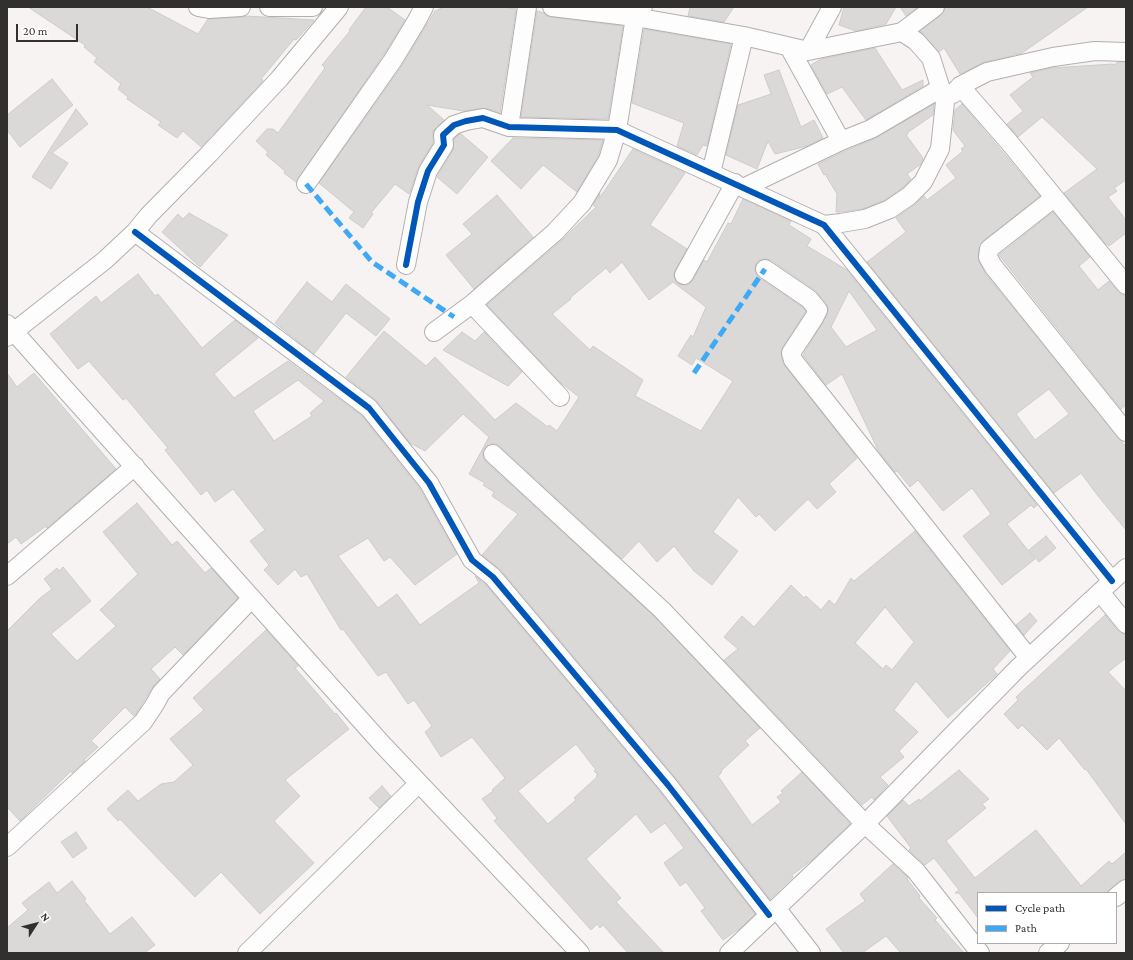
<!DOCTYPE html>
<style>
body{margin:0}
#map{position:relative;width:1133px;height:960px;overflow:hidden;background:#f7f3f2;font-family:"Crimson Pro",serif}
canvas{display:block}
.frame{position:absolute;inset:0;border:8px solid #32302f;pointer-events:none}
.legend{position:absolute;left:977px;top:892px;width:140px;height:52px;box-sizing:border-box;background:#fff;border:1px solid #adacac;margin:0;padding:5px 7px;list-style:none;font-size:12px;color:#32302f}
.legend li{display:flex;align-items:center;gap:8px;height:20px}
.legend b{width:20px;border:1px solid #adacac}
.north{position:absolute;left:16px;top:904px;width:40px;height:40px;-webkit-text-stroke:3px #fff;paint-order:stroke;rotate:54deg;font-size:11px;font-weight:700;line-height:16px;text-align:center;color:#32302f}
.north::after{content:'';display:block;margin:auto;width:14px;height:18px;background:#32302f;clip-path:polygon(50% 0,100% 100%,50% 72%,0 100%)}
.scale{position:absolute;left:16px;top:24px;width:62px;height:18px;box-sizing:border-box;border:2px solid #32302f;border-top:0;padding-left:5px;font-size:12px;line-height:14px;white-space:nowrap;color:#32302f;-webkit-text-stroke:3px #fff;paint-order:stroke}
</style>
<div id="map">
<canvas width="1133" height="960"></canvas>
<div class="frame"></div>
<ul class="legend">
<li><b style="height:5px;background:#0057b8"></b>Cycle path</li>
<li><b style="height:5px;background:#3fa9f5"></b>Path</li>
</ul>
<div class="north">N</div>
<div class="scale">20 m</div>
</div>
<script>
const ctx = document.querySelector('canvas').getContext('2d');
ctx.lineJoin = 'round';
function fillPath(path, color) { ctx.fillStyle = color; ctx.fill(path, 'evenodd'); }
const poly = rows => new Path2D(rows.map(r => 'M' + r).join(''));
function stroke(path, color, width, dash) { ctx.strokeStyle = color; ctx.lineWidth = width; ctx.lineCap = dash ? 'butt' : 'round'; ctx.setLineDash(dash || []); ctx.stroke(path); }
const building = poly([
 [28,7,147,7,198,34,208,19,242,17,246,16,314,20,296,40,294,39,261,79,263,80,262,82,201,147,183,131,177,138,158,125,161,122,127,99,128,97,118,89,121,84,94,62,97,58,84,47,85,45,28,7],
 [366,7,387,7,405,20,384,54,296,182,284,173,285,171,266,155,268,152,256,141,267,129,273,129,278,133,325,68,322,65,350,31,349,30,366,7],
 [444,7,502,7,516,9,500,113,486,108,463,111,427,105,444,120,433,131,433,143,419,166,410,192,409,194,395,184,371,213,373,214,363,228,349,218,354,212,319,183,402,66,435,11,444,7],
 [690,7,734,7,724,22,688,16,690,7],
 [844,7,896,7,886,24,856,31,839,25,844,7],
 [900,7,918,7,906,16,900,7],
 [945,7,1088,7,1022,53,1016,55,1016,53,1012,56,984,62,960,74,944,48,939,52,920,31,941,15,944,11,945,7],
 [537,11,544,13,546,16,551,17,623,26,608,119,521,117,537,11],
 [644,29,731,44,707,146,703,145,697,155,677,146,684,123,632,103,644,29],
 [875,48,902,90,923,80,923,86,866,120,842,87,827,94,811,65,821,59,875,48],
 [1118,62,1126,62,1126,180,1114,188,1117,191,1108,197,1126,220,1126,233,1109,246,1107,244,1106,244,1064,193,1097,169,1042,117,1018,137,1007,124,1023,111,1010,95,1033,77,1030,73,1051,68,1113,64,1114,65,1118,62],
 [779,70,801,127,814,120,823,138,807,146,775,154,768,141,757,169,726,155,738,105,771,94,764,75,779,70],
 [52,79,73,105,20,147,7,130,7,115,52,79],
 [934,104,933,115,907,133,908,134,906,135,923,158,921,164,907,174,911,179,902,188,885,200,862,209,843,212,836,212,837,194,825,174,824,175,818,164,845,151,876,138,934,104],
 [962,104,1040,196,983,241,979,248,978,256,979,262,985,273,1126,447,1126,530,1098,496,1081,473,1054,493,867,262,906,232,896,218,915,205,924,196,927,200,956,178,946,165,963,151,961,149,965,146,953,130,955,110,962,104],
 [1049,389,1069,414,1035,440,1016,414,1049,389],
 [76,109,88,124,52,153,68,163,51,189,32,177,76,109],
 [459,134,461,134,488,157,457,194,437,177,453,150,454,139,459,134],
 [513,138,603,140,598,156,577,192,543,165,521,189,491,161,513,138],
 [633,149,685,173,650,225,687,249,675,270,674,275,675,280,679,284,685,285,689,284,693,280,704,260,707,262,728,223,731,224,743,199,791,221,789,225,811,239,807,246,847,270,1037,505,1034,508,1031,505,1007,524,1035,559,1002,585,963,536,991,514,972,488,943,511,918,480,910,487,897,471,895,472,878,450,842,374,826,385,803,355,827,315,828,308,826,303,815,290,771,260,766,259,760,260,756,263,755,269,756,274,759,278,802,307,806,311,782,348,781,352,783,363,857,458,829,484,836,492,817,509,808,499,775,531,759,514,756,517,738,497,713,532,738,551,712,585,694,571,674,546,657,562,639,541,622,559,500,446,496,444,490,444,485,447,483,451,483,457,486,462,655,617,760,728,745,741,749,745,721,771,722,772,718,776,752,825,781,802,777,797,783,793,781,791,802,772,850,824,812,860,792,875,793,877,770,899,676,778,501,570,482,555,518,514,492,496,494,492,483,485,485,483,469,474,489,437,463,414,425,451,410,443,377,401,346,377,384,331,426,366,435,357,495,420,516,403,548,427,549,425,557,431,579,397,560,382,487,305,562,240,596,207,593,205,600,193,599,199,633,149],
 [622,262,649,300,673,282,706,307,693,337,691,335,678,356,692,365,696,358,733,381,701,431,635,396,643,380,593,346,590,350,552,314,571,299,570,298,606,268,610,273,622,262],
 [849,291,877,330,846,347,831,327,849,291],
 [497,195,533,237,474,289,446,255,472,234,463,224,497,195],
 [1053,212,1090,257,1079,266,1098,290,1109,281,1118,292,1122,295,1126,295,1126,405,1121,409,999,255,1053,212],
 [189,213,228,235,200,267,162,232,178,214,183,219,189,213],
 [138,274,155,296,158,294,202,348,235,320,258,338,214,374,234,398,288,361,362,416,420,489,457,554,415,585,390,557,384,561,368,538,338,556,378,608,397,594,420,625,479,583,475,576,486,585,660,792,755,914,743,926,723,940,701,911,705,908,686,882,680,886,664,863,684,848,665,823,651,833,636,814,586,859,621,898,616,902,664,953,628,953,603,925,600,928,597,924,591,930,494,821,497,818,482,799,493,791,492,790,505,778,472,737,441,757,425,732,432,726,414,700,408,704,386,672,378,676,343,629,341,630,307,574,301,577,295,569,278,585,264,570,269,565,250,541,265,530,233,489,215,502,207,490,201,495,165,450,168,448,126,398,123,400,89,361,78,369,50,334,96,296,101,303,138,274],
 [298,380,324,401,310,413,312,416,274,441,253,411,298,380],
 [576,744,596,770,594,771,598,775,596,776,597,777,574,798,576,800,548,824,518,791,576,744],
 [307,282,332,302,346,284,390,319,376,336,346,313,314,354,275,323,307,282],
 [462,332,475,341,484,332,522,372,508,386,443,350,462,332],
 [7,373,17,387,34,373,116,469,47,528,46,526,21,544,16,537,7,544,7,373],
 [137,503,172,545,177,541,205,573,211,568,238,598,183,655,175,647,151,669,160,679,152,688,135,715,134,716,125,707,91,741,98,747,84,760,85,761,72,773,71,771,20,821,7,807,7,631,39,599,52,589,44,579,57,568,59,571,63,567,91,601,51,634,77,661,116,626,100,610,138,574,103,532,137,503],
 [915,531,1010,651,993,669,997,674,948,718,916,681,894,710,918,732,899,751,904,757,880,777,888,785,874,800,872,797,862,805,724,660,738,649,724,637,742,616,754,627,791,585,804,598,806,596,821,610,829,600,835,605,851,578,854,581,915,531],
 [885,607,914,642,892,670,886,665,883,669,855,643,885,607],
 [1046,536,1056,548,1039,562,1029,550,1046,536],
 [1030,613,1037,621,1024,635,1016,625,1030,613],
 [1105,615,1118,631,1122,634,1126,634,1126,658,1108,672,1126,691,1126,824,1086,769,1085,770,1059,738,1047,750,1022,725,1018,729,1004,714,1018,700,1016,697,1105,615],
 [266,630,298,666,295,668,335,714,336,713,349,729,285,780,300,796,274,821,314,863,260,914,221,872,195,897,120,819,118,821,107,809,128,790,138,801,161,784,174,782,193,765,170,739,204,710,193,698,266,630],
 [959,770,989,799,982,804,986,808,946,841,975,878,1036,830,1081,886,1109,861,1112,864,1126,852,1126,879,1119,881,1106,893,978,893,978,918,959,893,955,893,959,890,934,858,925,865,909,850,911,848,887,816,903,800,909,806,919,799,920,801,959,770],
 [382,786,391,796,379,808,369,798,382,786],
 [76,832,87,848,73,858,61,842,76,832],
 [893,864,908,878,907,879,920,896,919,898,937,918,935,920,964,953,901,953,886,936,862,953,844,953,826,929,865,901,860,894,893,864],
 [72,881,86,899,84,900,110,934,132,917,155,945,144,953,7,953,7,928,28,910,22,903,49,882,57,893,72,881]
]);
const street = poly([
 [198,7,209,9,241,7],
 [269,7,313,7],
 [552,7,635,17,744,36,808,51,902,32,935,7],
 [789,47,841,141],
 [808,51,832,7],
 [960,86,1009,142,1126,285],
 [953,94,960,86,987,72,1053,57,1095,51,1126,52],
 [509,127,527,7],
 [711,173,744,36],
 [306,184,393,60,416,22,424,7],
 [743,188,841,141,871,129,941,88],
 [1054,198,989,249,988,257,993,266,1126,432],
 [824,225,841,223,865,219,890,209,909,196,923,182,940,149,945,102,931,58,916,41,902,32],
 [135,232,369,408,429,483,472,560,493,577,668,785,769,915],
 [406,265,418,202,428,171,444,145,443,135,454,125,466,121,483,118,509,127,617,130,824,225,1112,581],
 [765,269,809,299,818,310,814,318,791,353,793,360,1029,658],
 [684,275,735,183],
 [472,304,560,397],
 [7,324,382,744,580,953],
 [434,332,472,304,555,232,582,203,608,160,617,130,635,17,643,7],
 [7,337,105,260,135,232,149,215,209,154,280,78,339,7],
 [493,454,662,610,865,824,916,871,980,953],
 [7,576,135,466],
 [1100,592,1126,624],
 [7,847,143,722,155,704,161,693,252,598],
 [1116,897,1126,889],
 [776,908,811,953],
 [247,953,419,783],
 [729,953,865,824,1019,667,1126,568],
 [1048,953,1060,943]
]);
const quiet = poly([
 [306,184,372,262,454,317],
 [694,373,765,269]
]);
const cycleway = poly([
 [135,232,369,408,429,483,472,560,493,577,668,785,769,915],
 [406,265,418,202,428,171,444,145,443,135,454,125,466,121,483,118,509,127,617,130,824,225,1112,581]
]);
fillPath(building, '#dbd9d7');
stroke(building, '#cecbca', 1);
stroke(street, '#b2afae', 20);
stroke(street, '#fefdfd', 18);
stroke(quiet, '#3fa9f5', 5, [10, 5]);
stroke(cycleway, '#0057b8', 6);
</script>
